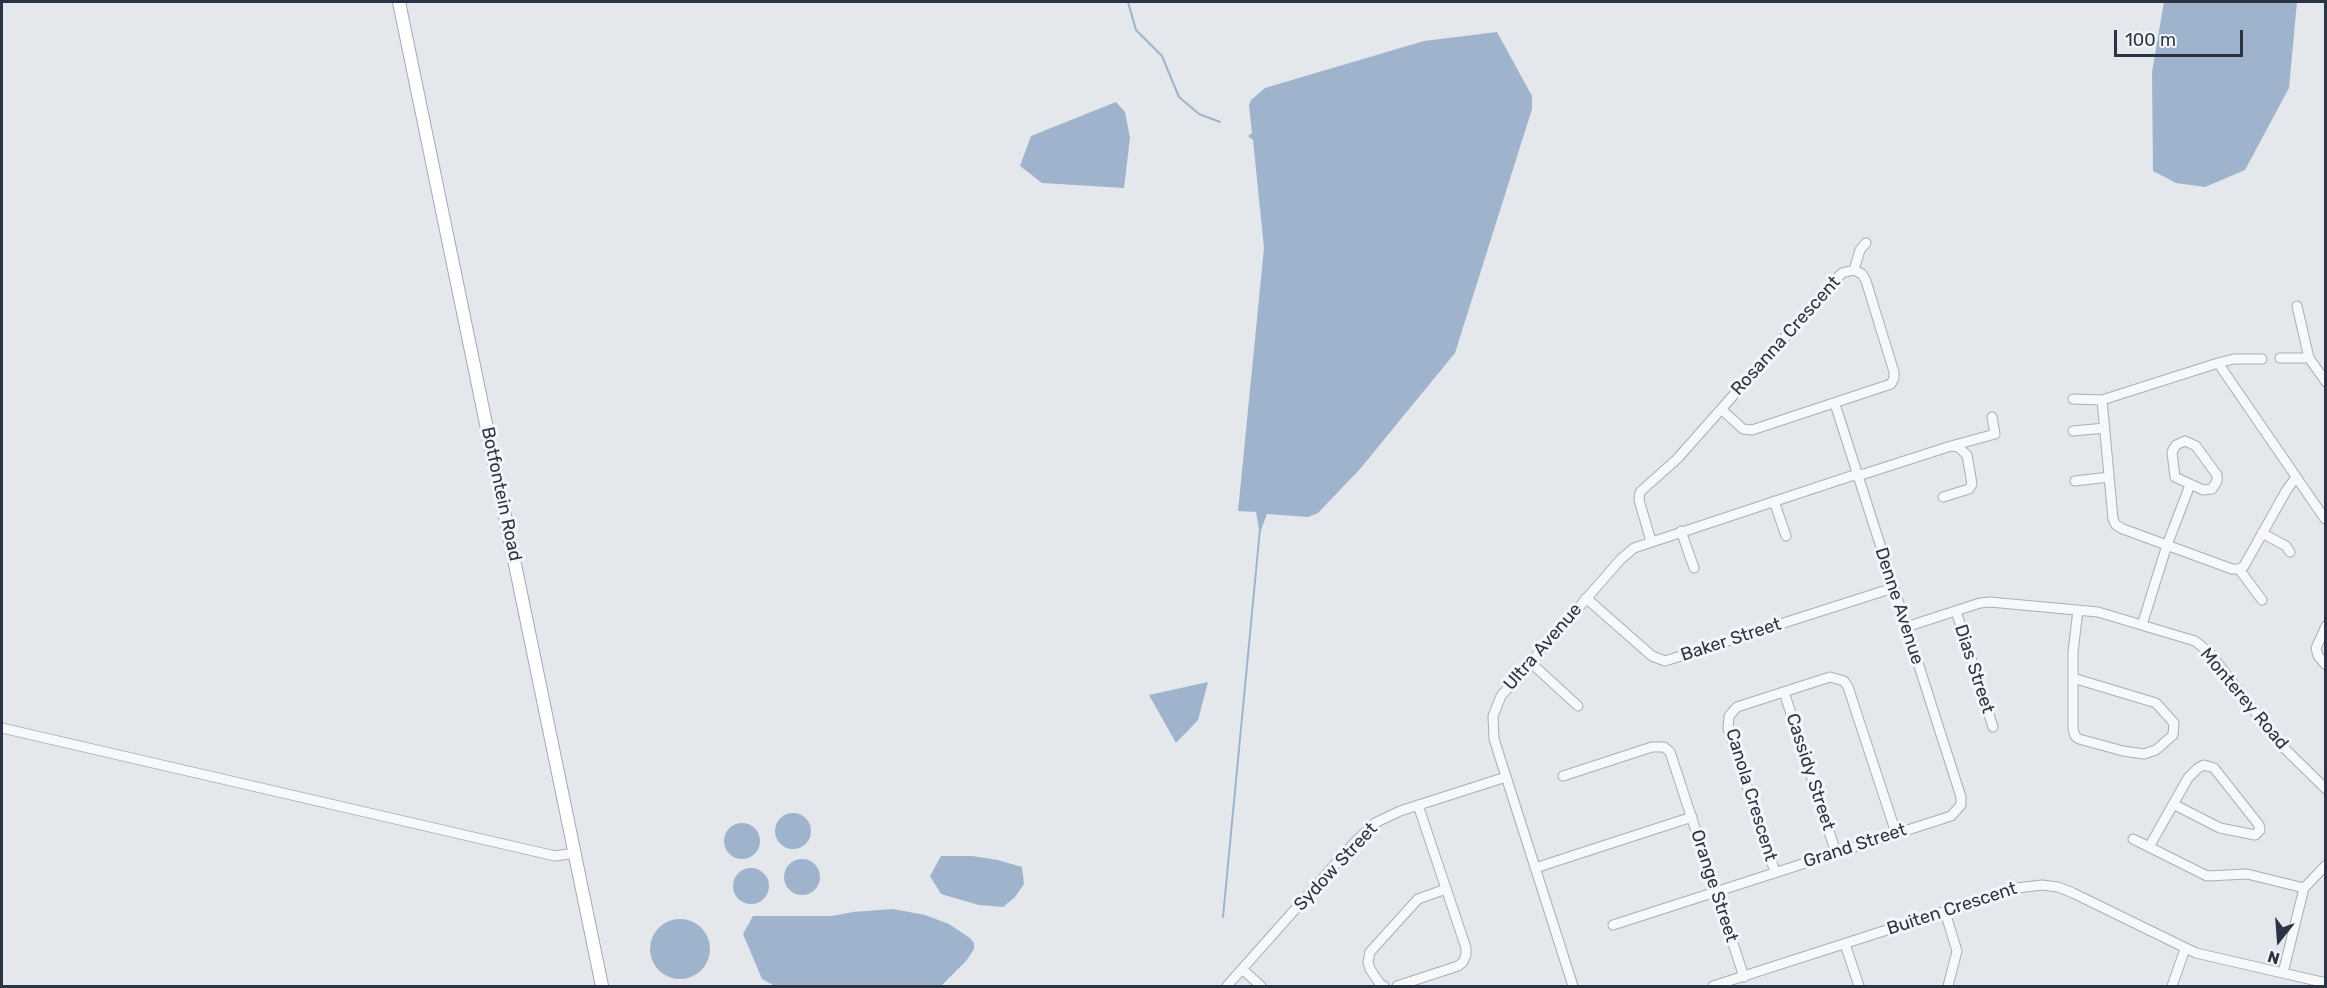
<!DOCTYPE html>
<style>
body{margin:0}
#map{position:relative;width:2327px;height:988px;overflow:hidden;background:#e4e7ec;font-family:Rubik,sans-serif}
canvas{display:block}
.frame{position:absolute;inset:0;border:3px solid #2b3445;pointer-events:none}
.north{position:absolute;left:2249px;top:910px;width:60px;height:60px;-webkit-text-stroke:4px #f4f6f9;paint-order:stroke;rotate:197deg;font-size:16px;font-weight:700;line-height:24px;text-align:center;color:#2b3445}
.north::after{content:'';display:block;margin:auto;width:21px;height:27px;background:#2b3445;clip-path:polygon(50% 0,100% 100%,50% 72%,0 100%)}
.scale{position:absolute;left:2114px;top:30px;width:129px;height:27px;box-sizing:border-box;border:3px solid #2b3445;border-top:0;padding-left:8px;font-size:18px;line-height:21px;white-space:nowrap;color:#2b3445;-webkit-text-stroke:4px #f4f6f9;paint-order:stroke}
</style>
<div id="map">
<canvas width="2327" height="988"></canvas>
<div class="frame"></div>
<div class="north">N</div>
<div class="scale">100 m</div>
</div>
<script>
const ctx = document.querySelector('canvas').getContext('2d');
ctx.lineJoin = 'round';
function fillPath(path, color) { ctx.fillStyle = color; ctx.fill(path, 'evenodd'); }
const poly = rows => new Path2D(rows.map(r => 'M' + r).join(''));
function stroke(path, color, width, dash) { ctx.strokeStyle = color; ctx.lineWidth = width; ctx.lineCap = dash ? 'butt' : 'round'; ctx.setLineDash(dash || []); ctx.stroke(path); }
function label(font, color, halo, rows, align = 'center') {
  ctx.font = font + ' Rubik,sans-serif'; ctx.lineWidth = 6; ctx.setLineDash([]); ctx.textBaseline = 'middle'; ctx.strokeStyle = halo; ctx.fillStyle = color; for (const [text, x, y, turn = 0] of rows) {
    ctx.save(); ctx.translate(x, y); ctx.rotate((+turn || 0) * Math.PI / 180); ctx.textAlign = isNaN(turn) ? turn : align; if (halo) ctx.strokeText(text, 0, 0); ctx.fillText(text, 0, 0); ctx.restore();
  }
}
const water = poly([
 [2164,2,2297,2,2289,88,2245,170,2205,187,2176,183,2153,171,2152,72],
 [1497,32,1532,96,1532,109,1455,353,1360,469,1318,513,1308,517,1267,514,1261,530,1259,529,1256,512,1238,511,1264,248,1253,140,1248,136,1252,133,1249,105,1251,100,1265,88,1424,41],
 [1116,102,1125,112,1130,138,1124,188,1042,183,1020,166,1031,136],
 [1208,682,1198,720,1176,743,1149,695],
 '775 831a18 18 0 1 1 36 0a18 18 0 1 1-36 0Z',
 '724 841a18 18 0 1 1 36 0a18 18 0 1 1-36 0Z',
 [941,856,972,856,998,860,1022,867,1024,884,1015,897,1003,907,979,905,941,894,930,876],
 '784 877a18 18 0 1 1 36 0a18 18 0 1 1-36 0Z',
 '733 886a18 18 0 1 1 36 0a18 18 0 1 1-36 0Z',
 [893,909,925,915,949,924,970,938,974,943,974,949,966,961,941,986,775,986,762,979,743,934,753,916,832,916,853,912],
 '650 949a30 30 0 1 1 60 0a30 30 0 1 1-60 0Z'
]);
const stream = poly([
 [1128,2,1136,30,1162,56,1179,97,1199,114,1220,122],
 [1223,917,1260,529]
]);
const minor = poly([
 [1854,270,1860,250,1866,243],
 [2297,306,2309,358,2326,382],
 [2280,358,2309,358],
 [2218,363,2325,519],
 [2073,399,2102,400,2218,363,2234,359,2262,359],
 [2102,400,2113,519,2116,525,2123,529,2232,569,2239,569,2244,566,2286,491,2296,477],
 [2073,431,2105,428],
 [2185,441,2196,446,2217,475,2217,481,2212,489,2203,490,2175,477,2172,452,2176,445,2185,441],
 [1951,446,1995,434,1992,417],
 [2075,481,2109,477],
 [1774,501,1786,536],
 [1681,531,1694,568],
 [2262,533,2286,546,2290,552],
 [1651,541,1639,500,1640,492,1677,459,1839,276,1842,273,1854,270,1862,274,1866,281,1894,372,1894,378,1891,384,1752,430,1743,429,1721,409],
 [2239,569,2262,600],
 [1586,598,1652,656,1665,661,1893,588],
 [1956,611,1993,727],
 [2142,625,2167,545,2190,485],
 [2326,626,2316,648,2318,656,2326,665],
 [1906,627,1980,603,1990,602,2098,612,2195,641,2210,653,2279,743,2326,789],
 [1530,662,1578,706],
 [2073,678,2156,703,2174,723,2173,735,2156,750,2144,754,2123,751,2079,739,2075,736,2073,729,2073,652,2078,610],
 [1784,692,1836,853],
 [2,728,555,856,575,853],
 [1563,776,1652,747,1664,747,1670,752,1744,977],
 [2133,839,2207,876,2247,874,2304,888],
 [2149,847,2188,778,2198,768,2204,765,2214,768,2259,825,2260,830,2255,835,2220,828,2173,804],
 [1535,868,1692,817],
 [1775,872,1728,728,1729,716,1737,707,1830,677,1844,681,1848,687,1896,833],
 [1945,912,1957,951,1948,986],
 [1613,925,1951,816,1961,805,1961,797,1835,404],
 [1845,944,1859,986],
 [1242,969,1261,986],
 [2283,973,2304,888,2326,865],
 [1227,986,1355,842,1375,823,1400,811,1506,777],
 [1384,986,1380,984,1370,969,1368,962,1370,952,1418,899,1446,889],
 [1397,986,1458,966,1463,962,1466,955,1466,948,1418,805],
 [1573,986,1494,739,1493,716,1501,696,1621,559,1634,548,1851,476,1864,474,1951,446,1958,447,1967,455,1972,484,1969,489,1943,497],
 [1713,986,2017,888,2042,885,2058,887,2073,893,2196,953,2326,983],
 [2172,986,2185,949]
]);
const major = poly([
 [399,2,602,986]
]);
const streetNames = [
 ["Rosanna Crescent",1786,336,-48],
 ["Botfontein Road",501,494,78],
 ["Denne Avenue",1899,606,72],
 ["Baker Street",1731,640,-18],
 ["Ultra Avenue",1543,647,-49],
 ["Dias Street",1974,669,72],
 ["Monterey Road",2244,699,50],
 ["Cassidy Street",1810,772,72],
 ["Canola Crescent",1751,795,73],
 ["Grand Street",1855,846,-18],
 ["Sydow Street",1336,867,-47],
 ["Orange Street",1714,886,72],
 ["Buiten Crescent",1952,909,-18]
];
fillPath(water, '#9fb4cc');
stroke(stream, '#9fb4cc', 2);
stroke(minor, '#a9aeb7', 11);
stroke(major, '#a3abb8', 14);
stroke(minor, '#f7f8fa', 9);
stroke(major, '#fff', 12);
label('18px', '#2b3445', '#f4f6f9', streetNames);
</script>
